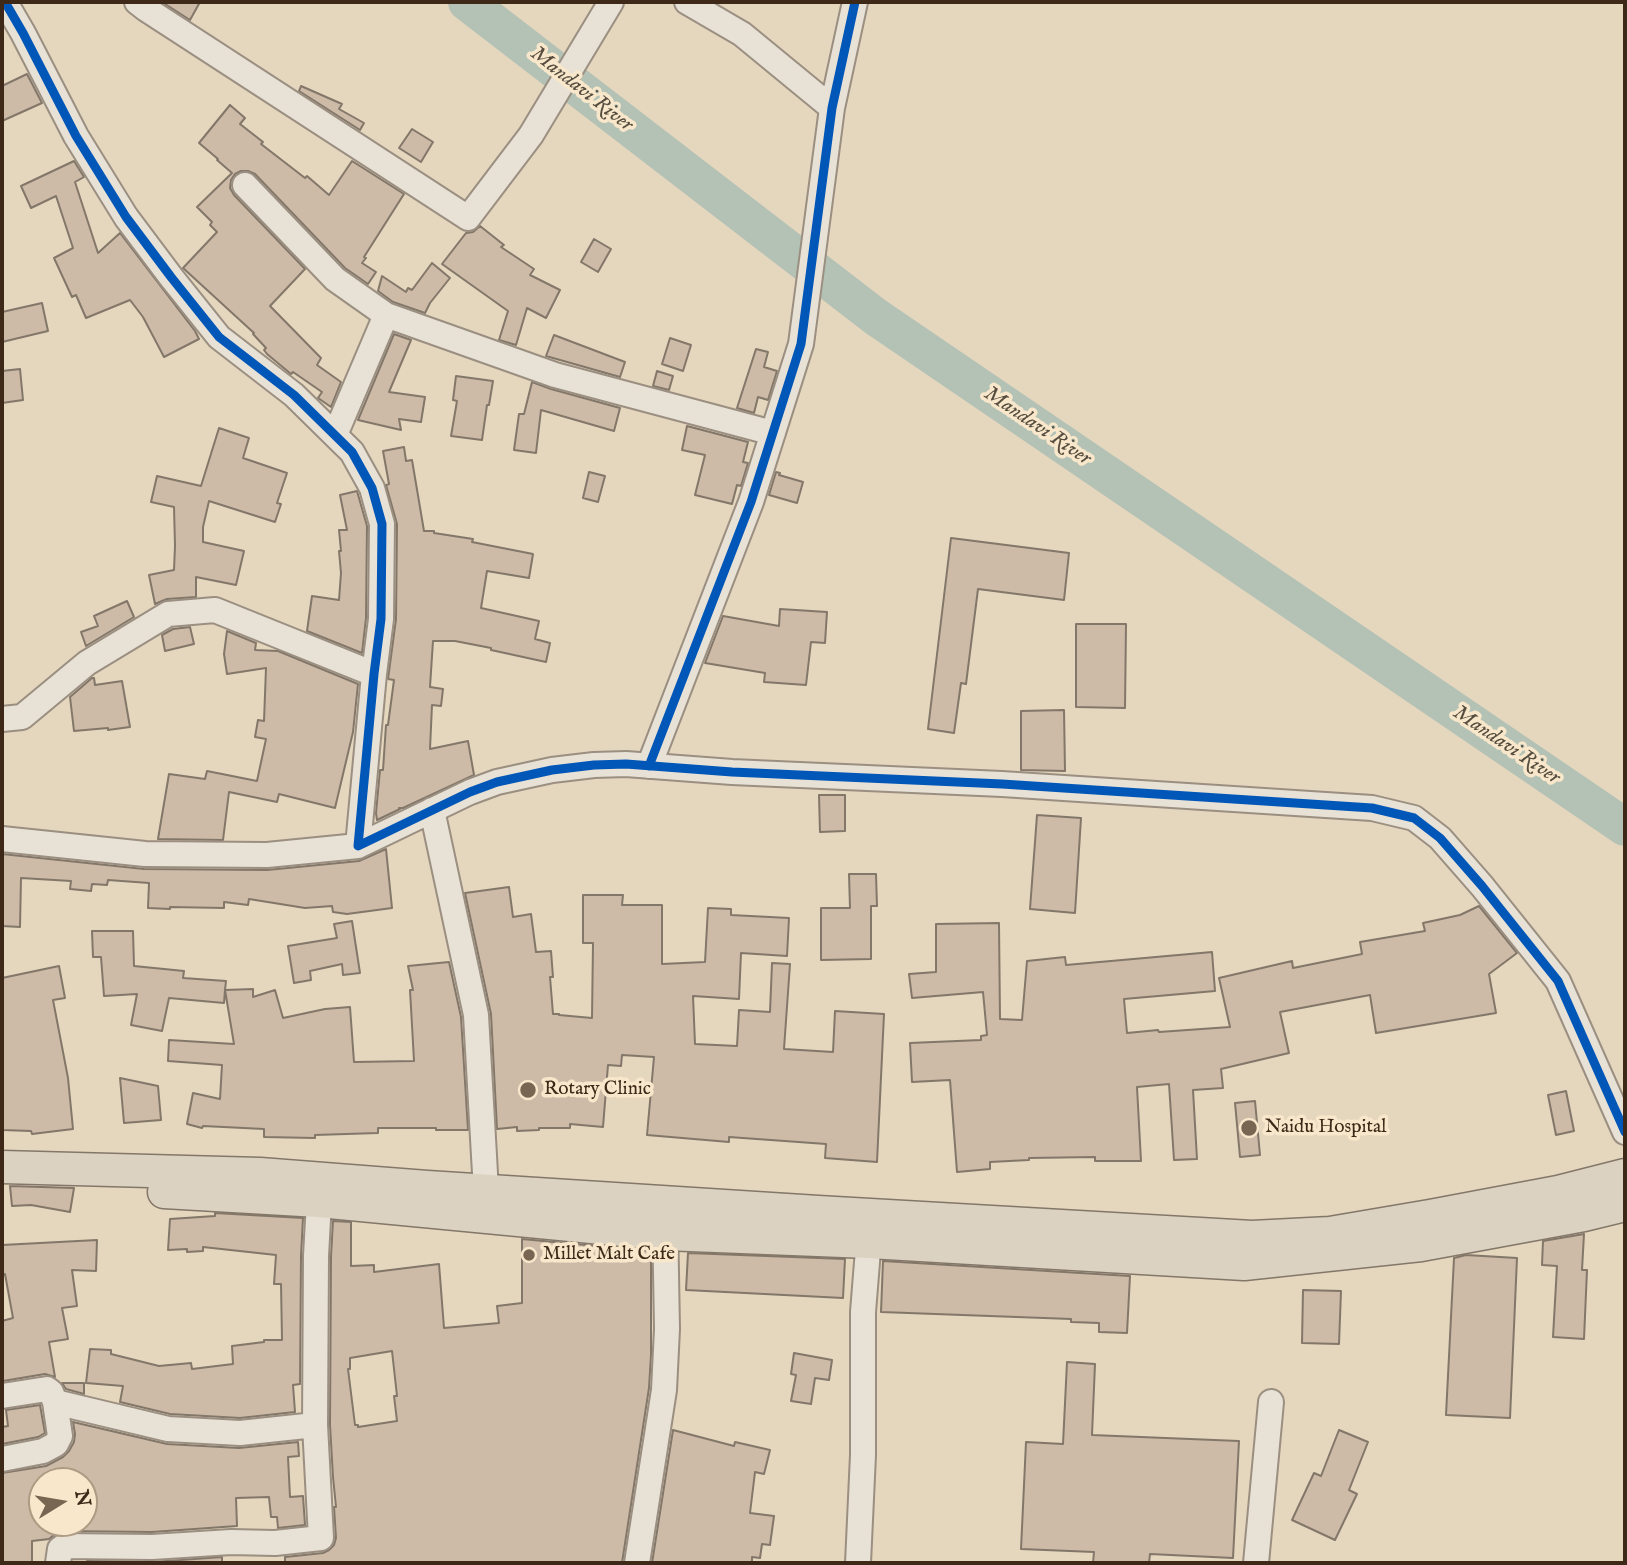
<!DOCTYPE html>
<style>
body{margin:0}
#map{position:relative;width:1627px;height:1565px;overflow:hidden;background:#e5d6be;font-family:"IM FELL English",serif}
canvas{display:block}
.frame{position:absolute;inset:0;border:4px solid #3e2918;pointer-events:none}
.north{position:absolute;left:28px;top:1467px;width:70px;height:70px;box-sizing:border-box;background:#f8e7cb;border:2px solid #ae9b83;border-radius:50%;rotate:79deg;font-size:19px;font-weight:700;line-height:28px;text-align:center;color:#3e2918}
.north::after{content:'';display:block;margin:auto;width:24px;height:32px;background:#786652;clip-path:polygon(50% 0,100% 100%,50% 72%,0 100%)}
</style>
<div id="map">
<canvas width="1627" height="1565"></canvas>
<div class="frame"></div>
<div class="north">N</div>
</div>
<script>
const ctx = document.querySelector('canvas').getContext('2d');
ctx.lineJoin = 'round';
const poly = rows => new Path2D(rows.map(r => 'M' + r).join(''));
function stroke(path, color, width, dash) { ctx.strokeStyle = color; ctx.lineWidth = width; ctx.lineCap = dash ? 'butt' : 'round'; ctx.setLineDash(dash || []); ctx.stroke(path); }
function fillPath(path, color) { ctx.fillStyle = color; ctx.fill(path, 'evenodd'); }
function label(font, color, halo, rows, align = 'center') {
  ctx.font = font + ' "IM FELL English",serif'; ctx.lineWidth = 7; ctx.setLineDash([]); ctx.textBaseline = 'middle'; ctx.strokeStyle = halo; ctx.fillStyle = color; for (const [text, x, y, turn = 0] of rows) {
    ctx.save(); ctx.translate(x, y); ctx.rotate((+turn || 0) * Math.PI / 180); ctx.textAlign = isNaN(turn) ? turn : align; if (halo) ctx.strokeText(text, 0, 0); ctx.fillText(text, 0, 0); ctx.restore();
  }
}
const river = poly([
 [467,2,876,317,1625,827]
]);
const building = poly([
 [162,2,200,2,190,20,162,2],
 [27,74,42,103,2,121,2,86,27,74],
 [301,86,342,104,339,109,364,123,360,130,299,91,301,86],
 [230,105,245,118,240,124,263,142,261,144,305,178,307,176,329,195,352,161,404,194,364,257,366,258,362,263,376,272,368,284,345,268,255,174,248,171,241,171,235,174,231,180,230,188,234,195,305,269,270,306,321,358,317,365,341,382,331,407,318,398,322,392,293,372,291,374,267,354,264,350,266,348,253,334,254,333,183,268,217,232,210,225,212,222,197,207,232,173,217,160,218,159,199,143,230,105],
 [412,129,433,142,421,162,399,148,412,129],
 [74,161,84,177,75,182,98,253,120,233,195,331,199,339,164,357,143,317,130,300,86,318,76,295,72,297,54,258,73,248,56,196,31,208,21,186,74,161],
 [480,226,504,245,501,247,534,269,530,275,560,290,546,318,527,308,516,345,499,340,508,311,442,264,466,233,473,232,480,226],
 [594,239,611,249,598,272,581,262,594,239],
 [432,263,450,278,430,303,425,313,393,302,378,291,382,276,406,292,408,288,412,290,432,263],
 [42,303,48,331,2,342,2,312,42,303],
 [394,334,411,340,389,392,425,397,421,422,399,419,401,430,358,420,394,334],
 [554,335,625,362,620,377,546,356,554,335],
 [670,338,691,345,683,371,662,364,670,338],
 [756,349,768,352,764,367,777,371,768,400,758,397,754,413,737,408,756,349],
 [20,369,23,400,2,403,2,371,20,369],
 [657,371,673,376,669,390,653,386,657,371],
 [456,376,493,381,489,405,487,405,482,440,451,436,457,401,453,400,456,376],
 [532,382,551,389,620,408,614,431,541,410,536,453,514,450,519,414,524,414,532,382],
 [687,426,748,442,743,462,748,463,741,486,737,485,732,504,695,495,705,455,682,450,687,426],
 [219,428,249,438,243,458,287,473,277,503,281,504,275,522,209,501,203,527,203,542,244,551,236,585,196,577,196,597,167,599,155,604,149,575,174,570,175,546,174,507,151,502,157,476,201,486,219,428],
 [404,447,406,461,412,460,424,531,434,531,434,533,473,539,472,542,533,554,529,578,487,571,481,608,539,621,535,639,550,643,546,662,491,650,491,648,455,641,433,641,430,687,443,689,441,706,432,705,430,749,468,741,474,775,403,808,399,808,400,809,377,820,376,813,380,770,383,770,386,725,388,725,394,680,388,679,396,619,397,524,386,485,389,484,383,451,404,447],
 [589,472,605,476,598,502,583,498,589,472],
 [776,472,780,473,779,475,803,482,797,503,769,495,776,472],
 [357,491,367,526,366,618,362,653,307,631,312,596,339,600,341,573,339,551,341,551,339,530,347,530,340,495,357,491],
 [951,538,1069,553,1064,600,978,589,966,684,961,683,954,733,928,729,951,538],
 [127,601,134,617,86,646,81,632,98,626,94,616,127,601],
 [780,609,827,612,825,643,811,642,806,685,764,682,765,673,705,663,723,616,779,626,780,609],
 [1076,624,1126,624,1125,708,1076,707,1076,624],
 [190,627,194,644,165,651,162,635,173,629,190,627],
 [227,631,256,643,255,650,278,651,358,684,353,732,335,808,279,794,277,802,229,792,223,840,158,839,169,774,205,779,207,771,257,781,266,739,255,737,258,720,264,721,266,668,227,674,224,654,227,631],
 [92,678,94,678,95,685,122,681,130,727,108,730,108,728,74,731,70,697,92,678],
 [1064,710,1065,771,1021,770,1021,711,1064,710],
 [819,795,845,795,845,831,820,832,819,795],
 [1037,815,1081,818,1075,913,1030,909,1037,815],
 [386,849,392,908,347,914,333,912,332,906,305,908,249,899,248,905,224,902,224,908,170,907,170,909,148,908,149,883,108,880,107,885,92,884,91,891,70,889,71,881,21,878,20,927,2,926,2,854,144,869,267,870,359,861,386,849],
 [849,874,876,874,877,906,871,906,871,959,821,960,821,908,850,908,849,874],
 [509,887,513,917,531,914,536,952,551,951,553,977,550,977,553,1014,559,1014,559,1015,592,1018,593,943,583,943,583,895,623,895,622,905,662,905,662,964,705,962,708,908,731,909,731,915,789,918,787,956,741,953,739,999,693,996,695,1044,737,1046,739,1010,770,1012,772,963,790,964,784,1049,833,1052,835,1011,884,1014,877,1162,825,1158,826,1144,729,1137,729,1142,647,1135,654,1057,622,1055,621,1066,608,1065,603,1127,570,1124,570,1128,539,1128,539,1130,517,1131,517,1127,497,1129,491,1014,465,893,509,887],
 [1479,906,1517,953,1489,974,1496,1013,1376,1033,1370,995,1280,1012,1289,1053,1221,1069,1223,1088,1193,1090,1197,1159,1174,1160,1169,1084,1137,1087,1141,1161,1095,1161,1095,1157,1029,1158,1029,1160,990,1162,990,1169,957,1172,950,1080,912,1082,910,1043,981,1040,981,1036,987,1035,983,992,912,998,909,974,936,972,936,924,999,923,1000,1019,1022,1020,1027,961,1065,957,1066,965,1212,952,1215,991,1124,999,1127,1033,1158,1030,1159,1032,1230,1027,1219,978,1292,961,1293,968,1362,954,1360,942,1425,931,1423,923,1460,915,1479,906],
 [352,921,360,973,343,975,342,964,310,971,311,980,294,983,288,946,337,938,334,924,352,921],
 [92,931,133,931,134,966,184,971,183,978,226,981,225,990,253,989,253,997,275,990,283,1018,325,1009,350,1007,354,1062,414,1061,410,990,413,990,408,966,449,962,461,1017,468,1130,436,1130,436,1128,378,1128,378,1133,315,1135,315,1138,264,1137,264,1129,203,1126,202,1128,187,1124,193,1093,220,1099,222,1065,168,1061,169,1040,234,1044,225,990,224,1003,169,998,162,1031,131,1025,137,994,104,996,101,957,93,957,92,931],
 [59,966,65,998,53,1000,68,1078,73,1129,32,1134,31,1131,2,1130,2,978,59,966],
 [120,1078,158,1086,161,1120,124,1123,120,1078],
 [1566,1091,1574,1131,1556,1135,1548,1095,1566,1091],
 [1255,1101,1260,1155,1240,1157,1235,1103,1255,1101],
 [10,1186,74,1188,70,1212,31,1205,12,1206,10,1186],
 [215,1213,303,1218,301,1256,300,1384,293,1385,295,1412,240,1418,170,1414,120,1402,123,1386,86,1383,90,1349,111,1350,111,1354,159,1366,191,1363,192,1369,233,1364,232,1346,264,1342,264,1340,282,1340,281,1284,274,1284,276,1255,203,1247,203,1251,187,1252,187,1249,168,1250,170,1219,215,1216,215,1213],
 [333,1221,351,1222,351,1266,374,1265,374,1272,439,1264,444,1328,499,1323,497,1306,522,1303,522,1239,651,1251,651,1355,649,1388,622,1563,285,1563,285,1557,323,1553,329,1550,334,1545,336,1538,334,1507,336,1507,333,1477,330,1425,331,1256,333,1221],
 [392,1351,397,1396,394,1396,397,1421,358,1427,358,1425,355,1425,348,1369,350,1369,350,1358,392,1351],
 [1584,1234,1582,1270,1587,1270,1584,1339,1553,1337,1557,1266,1542,1265,1543,1241,1584,1234],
 [97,1240,96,1271,72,1270,77,1306,62,1308,68,1339,49,1342,55,1377,45,1374,3,1381,2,1321,13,1318,5,1274,2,1275,2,1245,97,1240],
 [688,1253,845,1259,843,1298,686,1290,688,1253],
 [1466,1255,1517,1258,1510,1418,1446,1415,1454,1258,1466,1255],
 [883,1261,1130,1276,1127,1333,1099,1332,1099,1323,1071,1322,1071,1319,881,1312,883,1261],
 [1303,1290,1341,1291,1339,1344,1302,1343,1303,1290],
 [794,1353,832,1360,829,1380,815,1378,811,1404,791,1401,796,1375,791,1374,794,1353],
 [1067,1362,1095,1364,1092,1435,1239,1441,1233,1558,1150,1554,1149,1563,1093,1563,1094,1552,1021,1549,1026,1442,1063,1444,1067,1362],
 [62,1383,84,1383,84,1394,66,1389,62,1383],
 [40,1405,45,1433,38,1437,2,1444,2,1427,8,1426,6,1410,40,1405],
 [73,1422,167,1444,239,1448,298,1442,299,1456,288,1457,290,1497,303,1496,305,1525,278,1528,277,1517,271,1517,269,1497,236,1498,237,1526,152,1532,63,1531,55,1534,49,1539,32,1541,32,1563,2,1563,2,1473,46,1466,63,1457,69,1451,74,1442,75,1434,73,1422],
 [42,1481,84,1481,84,1523,42,1523,42,1481],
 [673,1430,734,1446,735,1442,770,1450,764,1474,755,1472,750,1513,774,1516,770,1545,762,1544,760,1558,752,1557,752,1563,652,1563,673,1430],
 [1339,1430,1368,1442,1349,1490,1357,1494,1335,1540,1292,1520,1314,1473,1321,1476,1339,1430],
 [222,1557,222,1563,87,1563,87,1561,153,1562,222,1557]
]);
const minor = poly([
 [5,2,23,33,76,136,126,217,171,277,219,337,294,395,352,452,372,488,382,524,381,619,374,674,358,846,470,792,497,782,552,770,594,765,626,764,732,772,1002,784,1372,808,1414,818,1440,838,1482,886,1558,981,1625,1132],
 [137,2,146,9,468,218,531,135,611,2],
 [687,2,742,34,832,108],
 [245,185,335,279,386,315,555,375,773,433],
 [335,435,386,315],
 [2,719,22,717,87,663,168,614,215,610,374,674],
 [649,766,751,502,801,344,832,108,855,2],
 [432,810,476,1015,486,1191],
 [2,839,145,854,267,855,358,846],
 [2,1396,47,1389,51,1392,55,1402,60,1436,56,1444,43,1451,2,1459],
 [55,1402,168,1429,240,1433,315,1425],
 [58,1563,60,1549,64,1546,152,1547,231,1542,275,1543,321,1538,315,1425,316,1256,320,1183],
 [637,1563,664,1390,667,1329,665,1217],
 [858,1563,863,1455,863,1312,870,1225],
 [1256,1563,1271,1402]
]);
const major = poly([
 [2,1167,260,1174,427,1187,818,1212,1252,1237,1330,1233,1430,1216,1558,1192,1625,1175],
 [164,1192,319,1201,665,1234,869,1242,1244,1264,1421,1245,1584,1215,1625,1205]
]);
const cycleway = poly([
 [5,2,23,33,76,136,126,217,171,277,219,337,294,395,352,452,372,488,382,524,381,619,374,674,358,846,470,792,497,782,552,770,594,765,626,764,732,772,1002,784,1372,808,1414,818,1440,838,1482,886,1558,981,1625,1132],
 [649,766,751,502,801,344,832,108,855,2]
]);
const markers = [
 [528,1090,9,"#786652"],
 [1249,1128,9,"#786652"],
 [529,1255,7,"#786652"]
];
const poiNames = [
 ["Rotary Clinic",544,1090],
 ["Naidu Hospital",1265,1128],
 ["Millet Malt Cafe",543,1255]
];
const waterNames = [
 ["Mandavi River",581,90,38],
 ["Mandavi River",1037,427,34],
 ["Mandavi River",1506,746,34]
];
stroke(river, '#b3c2b5', 38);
fillPath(building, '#cdbaa7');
stroke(building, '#837769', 2);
stroke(minor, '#9a8f80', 28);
stroke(major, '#837769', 35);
stroke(minor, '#e8e1d6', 24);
stroke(major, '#dcd2c1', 32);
stroke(cycleway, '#0057b8', 9);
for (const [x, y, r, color] of markers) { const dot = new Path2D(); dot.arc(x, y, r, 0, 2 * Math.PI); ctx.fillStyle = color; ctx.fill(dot); stroke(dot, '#f8e7cb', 2.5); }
label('19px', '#3e2918', '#f8e7cb', poiNames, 'left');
label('italic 21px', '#564d3e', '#f8e7cb', waterNames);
</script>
